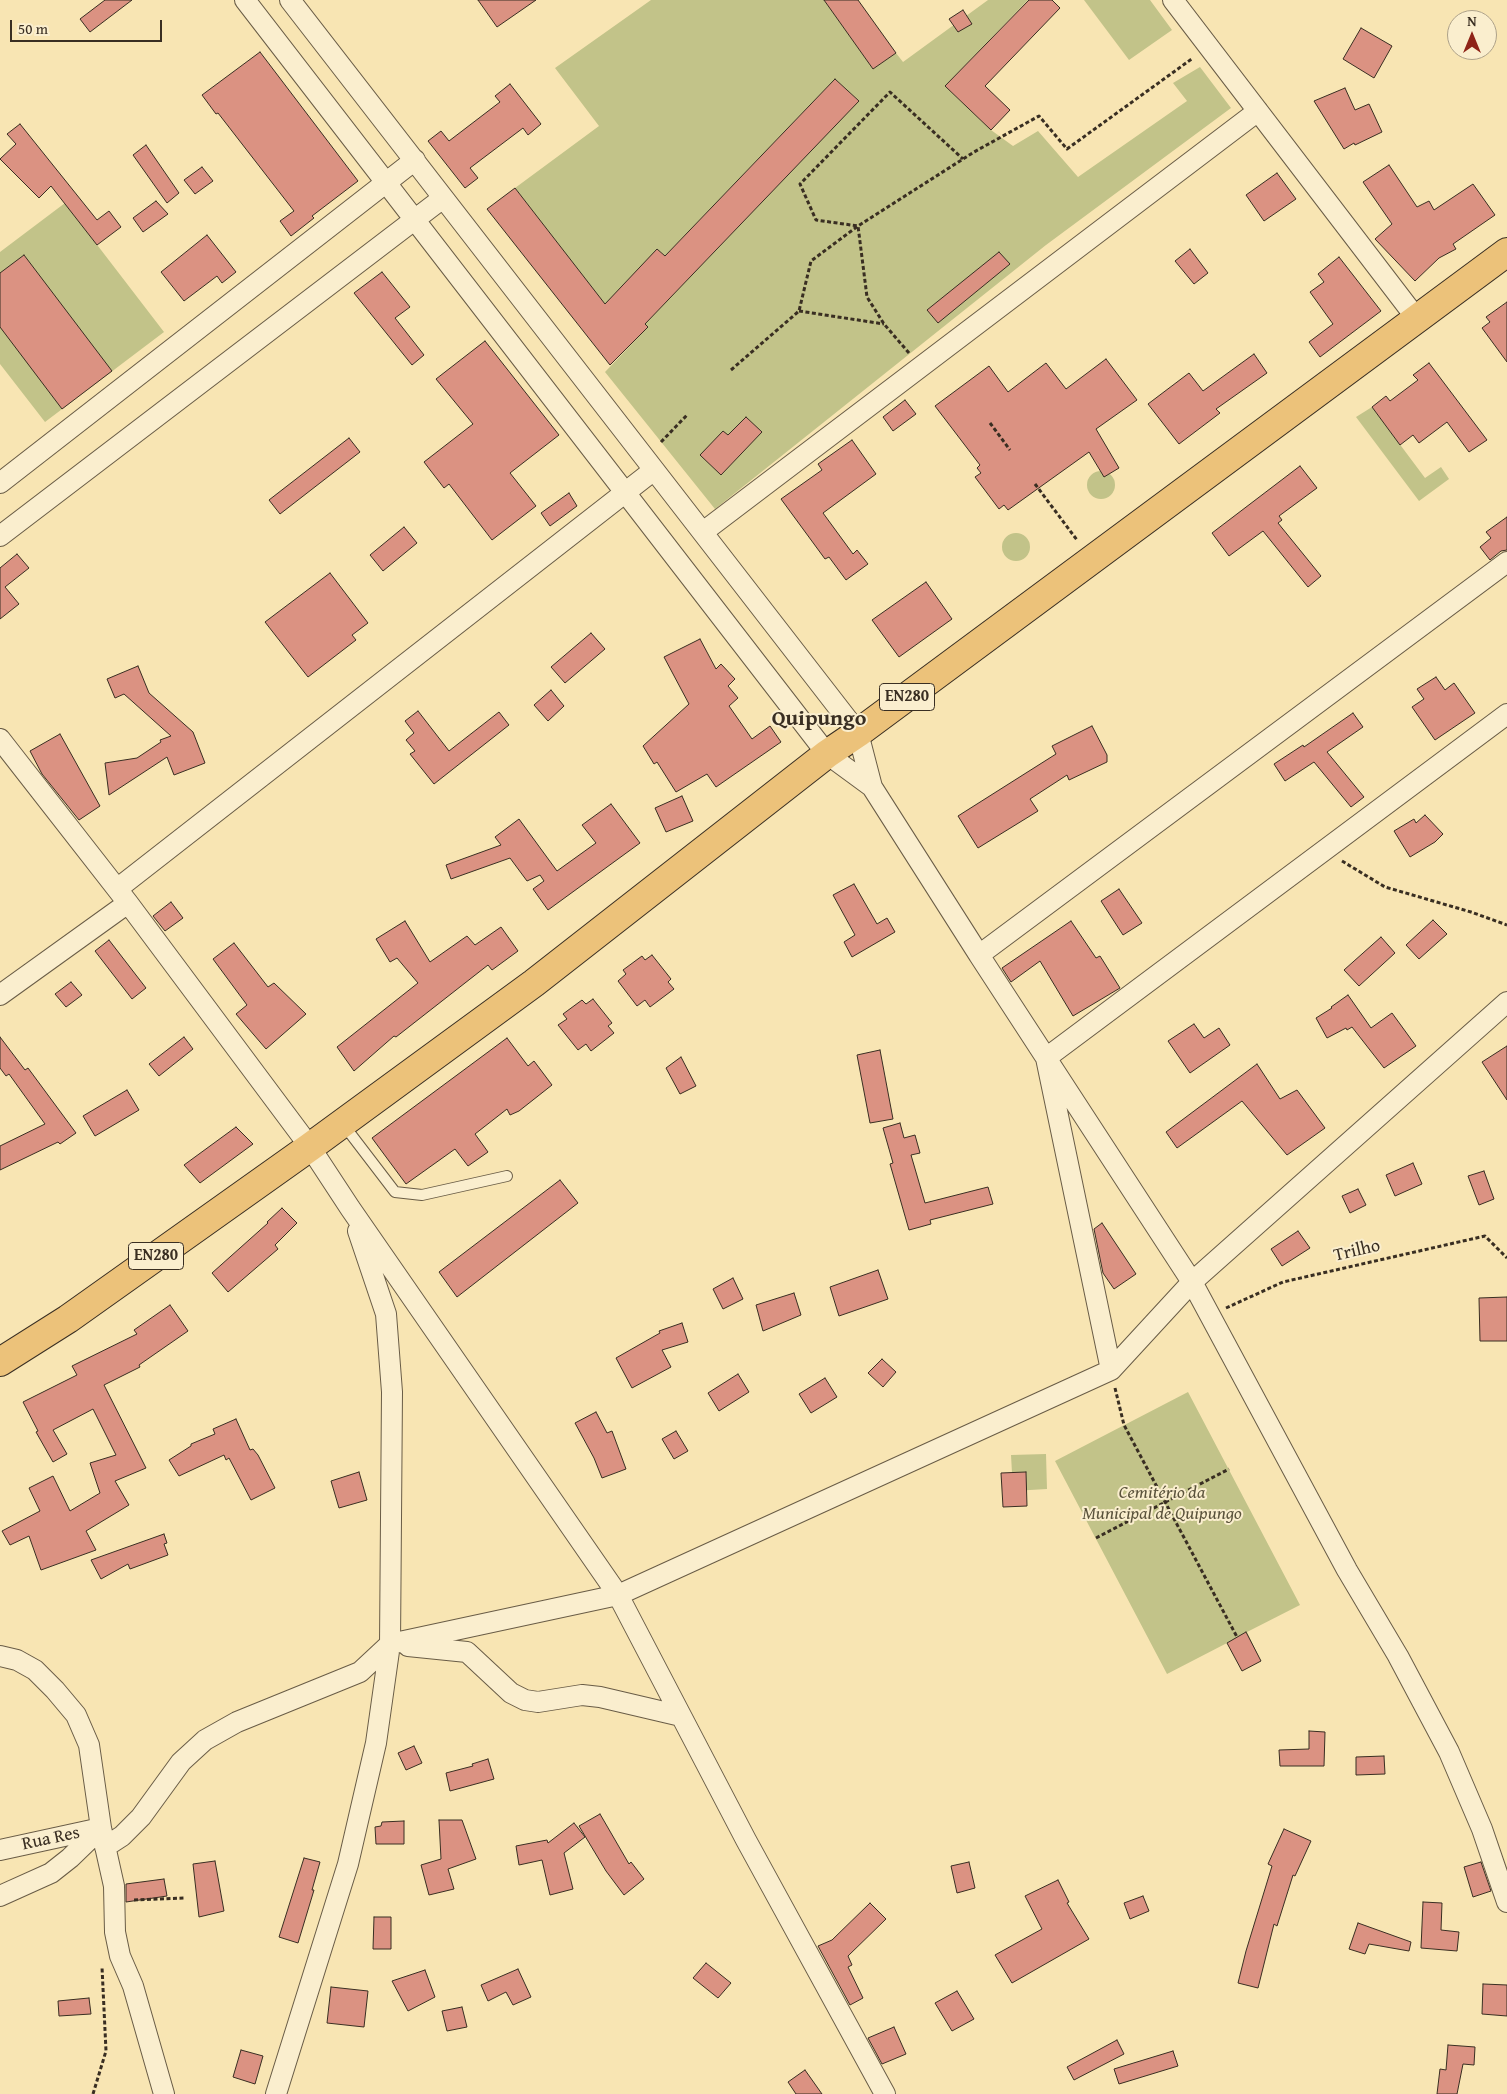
<!DOCTYPE html>
<meta charset="utf-8">
<style>
body{margin:0}
#map{position:relative;width:1507px;height:2094px;overflow:hidden;background:#f8e5b3;font-family:"Gentium Book Plus",serif}
canvas{display:block}
.north{position:absolute;left:1447px;top:10px;width:50px;height:50px;box-sizing:border-box;background:#faeece;border:1px solid #ada189;border-radius:50%;rotate:0deg;font-size:14px;font-weight:700;line-height:20px;text-align:center;color:#392e22}
.north::after{content:'';display:block;margin:auto;width:18px;height:22px;background:#8f2418;clip-path:polygon(50% 0,100% 100%,50% 72%,0 100%)}
.scale{position:absolute;left:10px;top:20px;width:152px;height:22px;box-sizing:border-box;border:2px solid #392e22;border-top:0;padding-left:6px;font-size:15px;line-height:18px;white-space:nowrap;color:#392e22;-webkit-text-stroke:4px #faeece;paint-order:stroke}
</style>
<div id="map">
<canvas width="1507" height="2094"></canvas>
<div class="north">N</div>
<div class="scale">50 m</div>
</div>
<script>
const ctx = document.querySelector('canvas').getContext('2d');
ctx.lineJoin = 'round';
function fillPath(path, color) { ctx.fillStyle = color; ctx.fill(path, 'evenodd'); }
const poly = rows => new Path2D(rows.map(r => 'M' + r).join(''));
function stroke(path, color, width, dash) { ctx.strokeStyle = color; ctx.lineWidth = width; ctx.lineCap = dash ? 'butt' : 'round'; ctx.setLineDash(dash || []); ctx.stroke(path); }
function label(font, color, halo, rows, align = 'center') {
  ctx.font = font + ' "Gentium Book Plus",serif'; ctx.lineWidth = 4; ctx.setLineDash([]); ctx.textBaseline = 'middle'; ctx.strokeStyle = halo; ctx.fillStyle = color; for (const [text, x, y, turn = 0] of rows) {
    ctx.save(); ctx.translate(x, y); ctx.rotate((+turn || 0) * Math.PI / 180); ctx.textAlign = isNaN(turn) ? turn : align; if (halo) ctx.strokeText(text, 0, 0); ctx.fillText(text, 0, 0); ctx.restore();
  }
}
const green = poly([
 [651,0,824,0,873,69,896,53,903,62,988,0,1028,0,945,86,991,130,1013,146,1038,131,1078,177,1187,101,1173,83,1200,67,1231,108,1046,245,715,509,605,372,648,327,645,324,858,100,835,79,665,256,657,249,614,317,515,188,599,126,555,68],
 [1084,0,1150,0,1172,30,1129,60],
 [65,203,164,332,45,422,0,364,0,252],
 [1372,407,1425,478,1441,467,1449,479,1419,501,1356,417],
 '1087 485a14 14 0 1 1 28 0a14 14 0 1 1-28 0Z',
 '1002 547a14 14 0 1 1 28 0a14 14 0 1 1-28 0Z',
 [1188,1392,1300,1605,1247,1632,1261,1661,1242,1671,1227,1643,1167,1674,1055,1461],
 [1046,1454,1047,1489,1013,1491,1011,1455]
]);
const building = poly([
 [105,0,132,0,90,32,80,19,105,0],
 [478,0,536,0,497,27,478,0],
 [824,0,858,0,896,53,873,69,824,0],
 [1029,0,1052,0,1060,8,985,86,1010,110,991,130,945,86,1029,0],
 [963,10,972,24,958,32,949,19,963,10],
 [1361,28,1392,46,1374,78,1343,59,1361,28],
 [260,52,358,181,312,216,314,218,291,236,280,221,294,211,218,113,216,114,202,95,260,52],
 [835,79,859,101,645,324,648,327,610,365,487,209,515,188,605,304,657,249,665,256,835,79],
 [510,84,541,124,528,135,523,128,470,168,478,178,465,188,428,141,441,131,449,141,500,102,495,96,510,84],
 [1345,88,1355,110,1369,104,1382,132,1355,145,1354,143,1344,149,1314,101,1345,88],
 [20,124,97,220,109,211,121,227,97,245,51,186,39,198,0,159,16,144,7,134,20,124],
 [146,145,179,193,167,203,133,155,146,145],
 [1389,165,1417,207,1429,201,1434,210,1473,184,1495,215,1453,244,1456,249,1439,258,1415,281,1375,239,1392,224,1363,182,1389,165],
 [202,167,213,181,195,194,184,180,202,167],
 [1277,173,1296,199,1264,221,1246,195,1277,173],
 [156,201,168,214,143,232,133,218,156,201],
 [207,235,236,272,222,283,217,276,184,301,161,272,207,235],
 [1190,249,1208,273,1194,284,1175,261,1190,249],
 [999,252,1010,264,938,323,927,310,999,252],
 [24,255,112,371,62,409,0,327,0,273,24,255],
 [1339,257,1381,311,1320,357,1309,342,1333,324,1310,292,1324,282,1318,274,1339,257],
 [382,272,410,307,395,318,424,355,412,365,354,293,382,272],
 [1507,302,1507,362,1482,328,1490,322,1486,317,1507,302],
 [485,341,559,435,510,473,536,506,492,540,449,484,444,488,424,462,473,424,436,379,485,341],
 [1254,354,1267,373,1216,409,1220,413,1179,444,1148,404,1189,373,1203,391,1254,354],
 [1106,359,1137,400,1096,429,1119,468,1104,477,1089,452,1008,510,1004,505,999,509,975,477,981,473,977,468,980,465,935,406,989,366,1008,392,1046,363,1066,389,1106,359],
 [1429,363,1487,440,1469,452,1447,422,1419,443,1413,435,1400,445,1372,407,1386,396,1390,401,1418,380,1413,375,1429,363],
 [905,400,916,414,893,431,883,417,905,400],
 [746,417,762,432,721,475,700,455,723,431,728,435,746,417],
 [349,438,360,452,280,514,269,500,349,438],
 [852,440,876,474,823,513,853,554,857,550,868,564,846,580,829,557,825,559,781,499,822,470,818,464,852,440],
 [1300,466,1317,488,1279,516,1282,520,1278,523,1321,576,1308,587,1263,531,1229,556,1212,533,1300,466],
 [569,493,577,506,550,526,541,513,569,493],
 [1507,517,1507,550,1501,551,1490,560,1480,547,1491,538,1486,532,1507,517],
 [404,527,417,543,383,571,370,555,404,527],
 [17,554,29,568,5,587,19,604,0,619,0,568,17,554],
 [330,573,368,623,352,635,356,640,308,677,265,622,330,573],
 [926,582,952,619,899,657,872,620,926,582],
 [591,633,605,649,565,683,551,667,591,633],
 [700,639,716,669,721,664,735,679,728,686,738,698,729,706,752,739,770,726,781,742,716,787,707,774,676,792,657,762,654,764,643,746,689,704,664,657,700,639],
 [138,666,149,693,193,732,205,763,174,775,167,757,109,795,105,763,137,758,161,742,160,740,171,736,124,694,115,698,107,679,138,666],
 [1436,677,1445,690,1454,683,1475,713,1435,740,1412,707,1424,699,1417,689,1436,677],
 [551,690,564,706,548,721,534,705,551,690],
 [418,711,449,751,499,712,509,725,434,784,410,754,415,751,406,740,414,733,405,721,418,711],
 [1353,713,1363,727,1327,752,1364,797,1351,807,1314,762,1285,781,1274,764,1303,745,1304,747,1353,713],
 [1092,726,1107,755,1107,762,1069,780,1067,775,1030,799,1038,811,978,848,958,816,1056,754,1052,746,1092,726],
 [60,734,100,806,79,820,42,774,30,751,60,734],
 [682,796,693,821,666,832,655,808,682,796],
 [611,804,640,843,548,910,533,889,544,881,540,875,527,881,510,858,451,879,446,865,501,845,495,837,519,819,557,871,596,843,582,825,611,804],
 [1425,815,1443,834,1435,842,1410,857,1394,831,1414,819,1416,823,1425,815],
 [854,884,877,924,887,918,895,932,852,957,844,942,855,935,833,895,854,884],
 [1119,889,1142,923,1123,935,1101,901,1119,889],
 [171,902,183,918,165,931,153,916,171,902],
 [1433,920,1447,934,1419,959,1406,945,1433,920],
 [405,921,430,962,467,936,475,945,501,927,518,951,492,970,488,965,396,1037,394,1036,354,1071,337,1047,418,983,397,958,390,962,376,939,405,921],
 [1071,921,1096,958,1100,956,1120,988,1073,1016,1040,961,1011,982,1002,968,1071,921],
 [1381,937,1395,953,1359,986,1344,970,1381,937],
 [109,940,146,988,132,999,95,951,109,940],
 [234,943,268,987,274,983,306,1014,266,1049,236,1014,247,1005,213,959,234,943],
 [652,955,671,979,668,982,674,989,650,1007,645,1000,637,1006,618,981,626,974,623,970,642,956,645,960,652,955],
 [71,982,82,995,66,1007,55,994,71,982],
 [1348,995,1371,1028,1392,1013,1416,1046,1384,1068,1352,1027,1347,1030,1346,1028,1327,1038,1316,1018,1332,1008,1331,1007,1348,995],
 [593,999,612,1023,608,1026,614,1033,591,1051,586,1044,578,1050,558,1025,567,1019,563,1014,582,1000,586,1004,593,999],
 [1194,1024,1204,1038,1219,1028,1230,1045,1190,1073,1168,1041,1194,1024],
 [0,1037,25,1070,28,1068,76,1133,60,1144,58,1142,0,1170,0,1146,45,1124,9,1074,6,1076,0,1068,0,1037],
 [184,1037,193,1049,159,1076,149,1064,184,1037],
 [507,1038,528,1066,534,1061,552,1085,519,1111,510,1115,507,1109,475,1134,488,1152,468,1166,455,1149,406,1184,372,1138,507,1038],
 [1507,1046,1507,1100,1482,1062,1507,1046],
 [880,1050,893,1119,870,1123,857,1055,880,1050],
 [681,1057,696,1086,680,1094,666,1068,681,1057],
 [1257,1064,1280,1099,1297,1090,1325,1128,1287,1155,1242,1101,1177,1148,1166,1132,1257,1064],
 [127,1090,139,1110,95,1136,83,1116,127,1090],
 [900,1123,904,1138,915,1135,920,1153,911,1155,925,1203,988,1187,993,1204,930,1220,931,1224,909,1230,890,1164,893,1163,883,1128,900,1123],
 [236,1127,253,1144,200,1183,184,1165,236,1127],
 [1413,1163,1422,1184,1395,1196,1386,1175,1413,1163],
 [1484,1171,1494,1199,1479,1205,1468,1176,1484,1171],
 [560,1180,578,1203,457,1297,439,1272,560,1180],
 [1358,1189,1366,1205,1350,1213,1342,1196,1358,1189],
 [282,1208,297,1223,275,1245,278,1249,228,1292,212,1273,268,1223,267,1222,282,1208],
 [1102,1223,1136,1274,1114,1289,1103,1273,1094,1229,1102,1223],
 [1298,1231,1310,1248,1282,1266,1271,1249,1298,1231],
 [878,1270,888,1299,839,1316,830,1287,878,1270],
 [733,1278,743,1299,723,1309,713,1289,733,1278],
 [794,1293,801,1315,763,1331,756,1305,794,1293],
 [1507,1297,1507,1341,1480,1341,1479,1298,1507,1297],
 [170,1305,188,1331,139,1365,140,1367,104,1385,146,1468,115,1481,129,1505,86,1531,96,1550,41,1570,29,1536,10,1545,2,1531,40,1511,29,1488,53,1476,70,1511,100,1493,90,1463,116,1455,93,1409,53,1430,67,1454,53,1462,36,1432,38,1431,23,1402,77,1375,72,1366,137,1334,134,1330,170,1305],
 [682,1323,688,1342,662,1350,671,1367,632,1388,616,1358,660,1333,659,1331,682,1323],
 [882,1359,896,1372,883,1387,868,1373,882,1359],
 [738,1374,749,1392,719,1411,708,1393,738,1374],
 [825,1378,837,1397,811,1413,799,1394,825,1378],
 [596,1412,607,1433,612,1431,626,1469,602,1478,594,1458,575,1423,596,1412],
 [236,1419,250,1450,253,1449,258,1455,275,1488,251,1500,229,1458,226,1460,224,1455,179,1476,169,1460,191,1446,191,1444,215,1434,213,1429,236,1419],
 [676,1431,688,1451,674,1459,662,1439,676,1431],
 [359,1472,367,1500,339,1508,331,1481,359,1472],
 [1026,1472,1027,1506,1003,1507,1001,1473,1026,1472],
 [164,1534,167,1543,164,1544,168,1555,130,1569,128,1564,101,1579,91,1560,164,1534],
 [1246,1632,1261,1661,1242,1671,1227,1643,1246,1632],
 [1309,1731,1325,1732,1324,1766,1280,1766,1279,1750,1309,1749,1309,1731],
 [414,1746,422,1763,406,1770,398,1753,414,1746],
 [1384,1756,1385,1774,1356,1775,1356,1757,1384,1756],
 [488,1759,494,1779,450,1791,446,1773,473,1766,472,1764,488,1759],
 [600,1814,629,1864,631,1862,644,1879,624,1895,606,1871,579,1826,600,1814],
 [439,1820,462,1820,476,1859,448,1869,454,1889,429,1895,421,1865,441,1859,439,1820],
 [404,1821,404,1844,376,1844,375,1827,381,1826,382,1822,404,1821],
 [574,1823,585,1837,564,1853,573,1889,550,1895,542,1860,519,1865,516,1846,547,1840,548,1843,574,1823],
 [1284,1829,1311,1841,1295,1876,1293,1875,1277,1926,1274,1924,1258,1988,1238,1983,1246,1951,1272,1866,1268,1864,1284,1829],
 [304,1858,320,1862,312,1890,314,1890,298,1943,279,1937,304,1858],
 [215,1861,224,1911,199,1917,193,1864,215,1861],
 [969,1862,975,1888,957,1893,951,1866,969,1862],
 [1481,1862,1491,1891,1473,1897,1464,1867,1481,1862],
 [164,1879,167,1896,126,1902,126,1884,164,1879],
 [1058,1880,1069,1902,1067,1903,1089,1939,1012,1983,995,1955,1042,1929,1025,1896,1058,1880],
 [1143,1896,1149,1911,1130,1919,1124,1903,1143,1896],
 [1423,1902,1442,1903,1441,1930,1459,1932,1457,1951,1421,1948,1423,1902],
 [870,1903,886,1919,848,1956,852,1965,848,1967,863,1998,850,2005,818,1946,832,1940,870,1903],
 [374,1917,391,1917,391,1949,373,1949,374,1917],
 [1358,1923,1411,1942,1409,1951,1369,1944,1365,1954,1349,1949,1358,1923],
 [706,1963,731,1983,718,1998,693,1978,706,1963],
 [518,1969,531,1997,513,2005,506,1992,488,2001,481,1985,518,1969],
 [425,1970,435,1997,408,2011,392,1981,425,1970],
 [1483,1984,1507,1985,1507,2016,1482,2014,1483,1984],
 [331,1987,368,1991,364,2027,327,2023,331,1987],
 [957,1991,974,2019,952,2031,935,2003,957,1991],
 [89,1998,91,2014,59,2016,58,2001,89,1998],
 [462,2007,467,2027,447,2031,442,2011,462,2007],
 [894,2027,906,2054,882,2064,868,2038,894,2027],
 [1117,2040,1124,2054,1074,2080,1067,2067,1117,2040],
 [1448,2045,1475,2047,1474,2065,1463,2064,1457,2094,1437,2094,1440,2069,1446,2070,1448,2045],
 [241,2050,263,2056,255,2084,233,2077,241,2050],
 [1173,2051,1178,2066,1119,2084,1114,2069,1173,2051],
 [805,2070,822,2094,796,2094,788,2082,805,2070]
]);
const path = poly([
 [799,311,884,324],
 [909,353,884,324,867,297,858,226,816,220,800,184,890,92,963,159],
 [731,370,799,311,811,261,858,226,974,152,1039,116,1067,149,1193,58],
 [990,423,1010,450],
 [661,442,688,414],
 [1035,484,1077,540],
 [1342,861,1385,887,1471,912,1507,925],
 [1226,1308,1283,1282,1485,1236,1507,1258],
 [1115,1388,1124,1425,1237,1637],
 [1096,1538,1229,1469],
 [134,1900,185,1898],
 [93,2094,106,2051,102,1967]
]);
const lane = poly([
 [343,1124,395,1192,422,1195,507,1176]
]);
const street = poly([
 [245,0,827,754,872,787],
 [290,0,858,733,872,787,979,955,1507,562],
 [1173,0,1417,319],
 [0,483,415,160],
 [703,532,1258,111],
 [0,536,443,198],
 [0,739,128,903,310,1147,350,1208,618,1595,746,1840,885,2094],
 [117,889,654,470],
 [979,955,1192,1282,1347,1570,1398,1656,1449,1752,1482,1829,1507,1902],
 [0,995,128,903],
 [1111,1370,1046,1058,1507,714],
 [408,1646,467,1652,511,1693,525,1700,538,1702,582,1695,600,1697,681,1716],
 [0,1656,17,1660,35,1670,55,1690,76,1715,89,1745,101,1828,114,1886,115,1932,120,1956,133,1986,164,2094],
 [105,1847,122,1836,141,1817,181,1762,205,1740,237,1722,360,1672,390,1644,618,1595,1111,1370,1192,1282,1507,1002],
 [0,1850,101,1828],
 [0,1896,51,1873,70,1858,101,1828],
 [276,2094,348,1864,376,1743,390,1644,392,1392,386,1314,358,1231]
]);
const primary = poly([
 [0,1362,68,1319,310,1147,534,983,827,754,858,733,1507,252]
]);
const shields = [
 [907,697,55],
 [156,1256,55]
];
const shieldNames = [
 ["EN280",907,697],
 ["EN280",156,1256]
];
const streetNames = [
 ["Trilho",1357,1251,-13],
 ["Rua Res",51,1839,-12]
];
const parkNames = [
 ["Cemitério da",1162,1493],
 ["Municipal de Quipungo",1162,1514]
];
const districtNames = [
 ["Quipungo",819,719]
];
fillPath(green, '#c2c389');
fillPath(building, '#db9282');
stroke(building, '#392e22', 1);
stroke(lane, '#695c46', 12);
stroke(street, '#695c46', 22);
stroke(primary, '#392e22', 30);
stroke(path, '#392e22', 3, [4, 2.5]);
stroke(lane, '#faeece', 10);
stroke(street, '#faeece', 20);
stroke(primary, '#ecc27a', 28);
for (const [x, y, w] of shields) { const box = new Path2D(); box.roundRect(x - w / 2, y - 13.5, w, 27, 4); ctx.fillStyle = '#faeece'; ctx.fill(box); stroke(box, '#392e22', 1); }
label('bold 16px', '#392e22', null, shieldNames);
label('18px', '#392e22', '#faeece', streetNames);
label('italic 18px', '#5b533c', '#faeece', parkNames);
label('bold 22px', '#392e22', '#faeece', districtNames);
</script>
